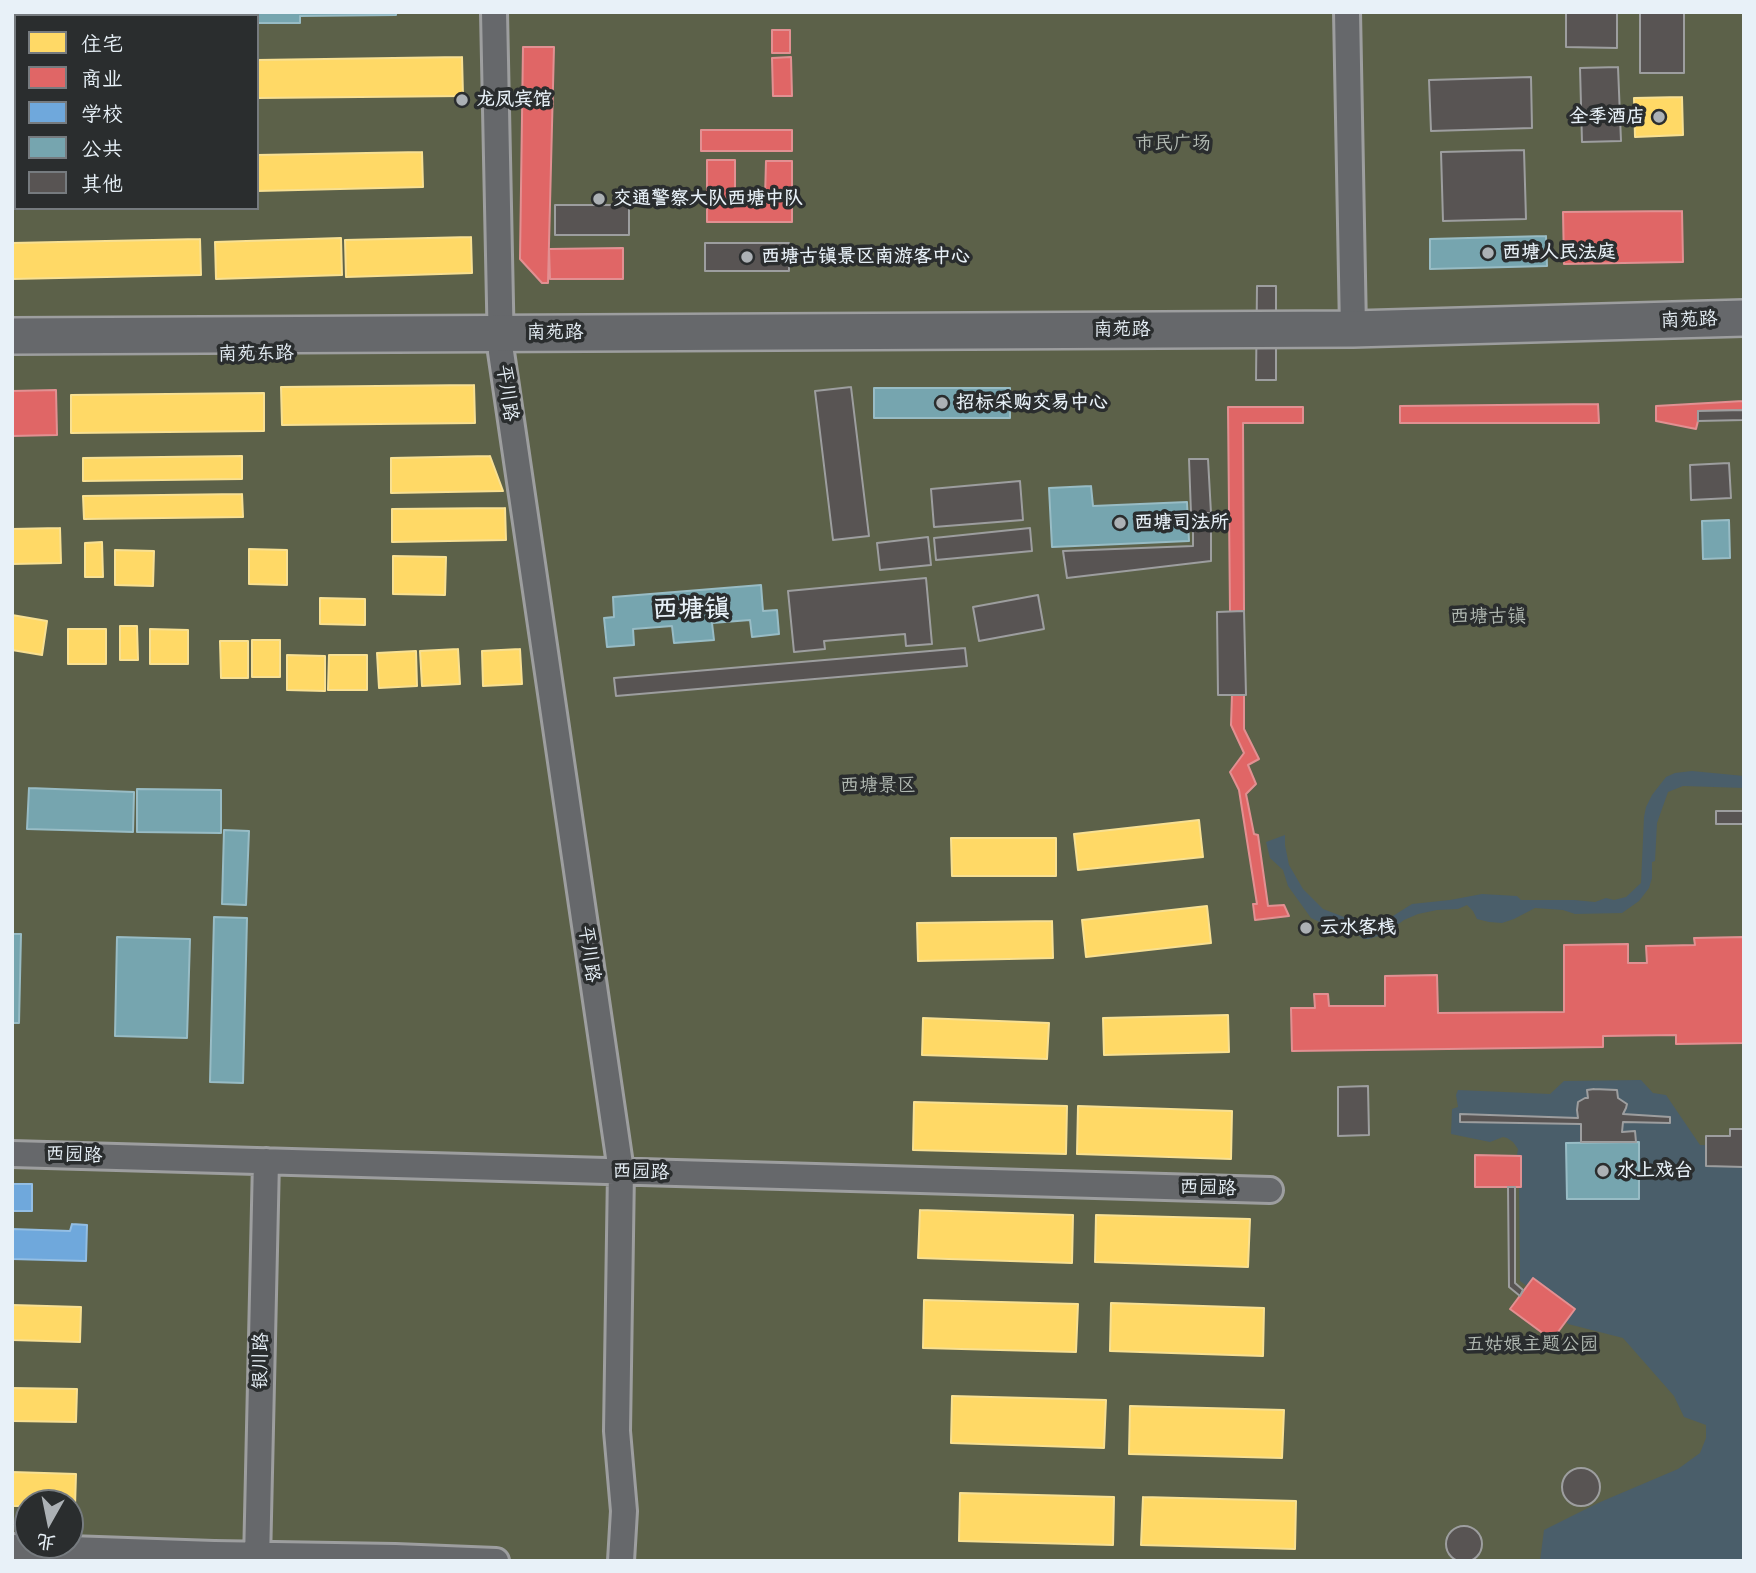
<!DOCTYPE html>
<meta charset="utf-8">
<style>
body{margin:0}
#map{position:relative;width:1756px;height:1573px;overflow:hidden;background:#3c3a39;font-family:Delius,"LXGW WenKai TC",sans-serif}
canvas{display:block}
.frame{position:absolute;inset:0;border:14px solid #e8f1f8;pointer-events:none}
.legend{position:absolute;left:14px;top:14px;width:245px;height:196px;box-sizing:border-box;background:#2a2d2e;border:2px solid #767b7f;margin:0;padding:9px 12px;list-style:none;font-size:21px;color:#e8f1f8}
.legend li{display:flex;align-items:center;gap:14px;height:35px}
.legend b{width:35px;border:2px solid #767b7f}
.north{position:absolute;left:14px;top:1489px;width:70px;height:70px;box-sizing:border-box;background:#2a2d2e;border:2px solid #767b7f;border-radius:50%;rotate:189deg;font-size:19px;font-weight:700;line-height:28px;text-align:center;color:#e8f1f8}
.north::after{content:'';display:block;margin:auto;width:24px;height:32px;background:#acb1b5;clip-path:polygon(50% 0,100% 100%,50% 72%,0 100%)}
</style>
<div id="map">
<canvas width="1756" height="1573"></canvas>
<div class="frame"></div>
<ul class="legend">
<li><b style="height:19px;background:#ffd966"></b>住宅</li>
<li><b style="height:19px;background:#e06666"></b>商业</li>
<li><b style="height:19px;background:#6fa8dc"></b>学校</li>
<li><b style="height:19px;background:#76a5af"></b>公共</li>
<li><b style="height:19px;background:#585453"></b>其他</li>
</ul>
<div class="north">北</div>
</div>
<script>
const ctx = document.querySelector('canvas').getContext('2d');
ctx.lineJoin = 'round';
function fillPath(path, color) { ctx.fillStyle = color; ctx.fill(path, 'evenodd'); }
const poly = rows => new Path2D(rows.map(r => 'M' + r).join(''));
function stroke(path, color, width, dash) { ctx.strokeStyle = color; ctx.lineWidth = width; ctx.lineCap = dash ? 'butt' : 'round'; ctx.setLineDash(dash || []); ctx.stroke(path); }
function label(font, color, halo, rows, align = 'center') {
  ctx.font = font + ' Delius,"LXGW WenKai TC",sans-serif'; ctx.lineWidth = 7; ctx.setLineDash([]); ctx.textBaseline = 'middle'; ctx.strokeStyle = halo; ctx.fillStyle = color; for (const [text, x, y, turn = 0] of rows) {
    ctx.save(); ctx.translate(x, y); ctx.rotate((+turn || 0) * Math.PI / 180); ctx.textAlign = isNaN(turn) ? turn : align; if (halo) ctx.strokeText(text, 0, 0); ctx.fillText(text, 0, 0); ctx.restore();
  }
}
const green = poly([
 [12,12,1744,12,1744,1561,12,1561],
 [16,16,257,16,257,208,16,208],
 [28,1503,70,1503,70,1545,28,1545]
]);
const water = poly([
 [1692,771,1744,776,1744,788,1683,786,1668,792,1657,823,1655,861,1652,862,1652,878,1649,888,1639,901,1622,913,1575,914,1563,910,1535,908,1514,919,1502,923,1489,922,1477,919,1473,911,1467,905,1458,909,1437,910,1418,914,1404,920,1385,934,1369,939,1363,939,1358,935,1324,924,1311,918,1288,886,1283,870,1270,858,1266,842,1285,835,1285,845,1289,865,1303,889,1323,909,1352,920,1374,924,1385,921,1412,904,1450,900,1482,894,1517,896,1521,900,1574,900,1595,902,1606,898,1614,900,1626,897,1641,883,1644,817,1646,807,1652,795,1666,777,1675,773],
 [1641,1080,1653,1093,1666,1095,1700,1145,1744,1146,1744,1561,1540,1561,1544,1530,1598,1503,1678,1469,1700,1453,1706,1438,1706,1425,1684,1417,1674,1396,1623,1338,1568,1324,1566,1321,1575,1308,1533,1278,1527,1286,1520,1281,1519,1187,1521,1187,1521,1156,1517,1155,1518,1149,1513,1142,1507,1138,1503,1137,1490,1142,1451,1134,1452,1109,1458,1107,1456,1095,1458,1090,1550,1094,1564,1081]
]);
const homes = poly([
 [462,57,463,96,257,98,257,60,462,57],
 [12,66,16,66,16,102,12,102,12,66],
 [1682,97,1683,135,1635,137,1634,98,1682,97],
 [422,152,423,187,257,191,257,155,422,152],
 [12,161,16,161,16,195,12,195,12,161],
 [471,237,472,273,346,277,345,240,471,237],
 [341,238,342,275,216,279,215,242,341,238],
 [200,239,201,275,12,279,12,243,200,239],
 [474,385,475,423,282,425,281,387,474,385],
 [264,393,264,431,71,433,71,395,264,393],
 [242,456,242,479,83,481,83,458,242,456],
 [490,456,503,491,391,493,391,458,490,456],
 [242,494,243,517,84,519,83,496,242,494],
 [505,508,506,540,392,542,392,509,505,508],
 [60,528,61,563,12,564,12,529,60,528],
 [102,542,103,577,85,577,85,543,102,542],
 [249,549,287,550,287,585,249,584,249,549],
 [115,550,154,551,153,586,115,585,115,550],
 [393,556,446,557,445,595,393,594,393,556],
 [320,598,365,599,365,625,320,624,320,598],
 [12,615,47,621,42,655,12,650,12,615],
 [120,626,137,626,138,660,120,660,120,626],
 [68,629,106,629,106,664,68,664,68,629],
 [150,629,188,630,188,664,150,664,150,629],
 [252,640,280,640,280,677,252,677,252,640],
 [220,641,248,641,248,678,221,678,220,641],
 [458,649,460,684,422,686,420,651,458,649],
 [520,649,522,684,483,686,482,651,520,649],
 [416,651,417,686,379,688,377,653,416,651],
 [287,655,325,656,325,691,287,690,287,655],
 [329,655,367,655,367,690,328,690,329,655],
 [1199,820,1203,857,1078,870,1074,834,1199,820],
 [951,838,1056,838,1056,876,952,876,951,838],
 [1207,906,1211,943,1086,957,1082,920,1207,906],
 [1052,921,1053,958,918,961,917,923,1052,921],
 [1228,1015,1229,1052,1104,1055,1103,1018,1228,1015],
 [923,1018,1049,1023,1047,1059,922,1055,923,1018],
 [914,1102,1067,1106,1066,1154,913,1150,914,1102],
 [1078,1106,1232,1111,1231,1159,1077,1154,1078,1106],
 [920,1210,1073,1215,1072,1263,918,1258,920,1210],
 [1096,1215,1250,1219,1248,1267,1095,1262,1096,1215],
 [924,1300,1078,1304,1076,1352,923,1348,924,1300],
 [1111,1303,1264,1308,1263,1356,1110,1351,1111,1303],
 [12,1305,81,1307,80,1342,12,1340,12,1305],
 [12,1388,77,1389,76,1422,12,1421,12,1388],
 [952,1396,1106,1400,1104,1448,951,1443,952,1396],
 [1130,1406,1284,1410,1282,1458,1129,1454,1130,1406],
 [12,1472,76,1474,75,1507,70,1507,70,1503,28,1503,28,1506,12,1506,12,1472],
 [960,1493,1114,1497,1113,1545,959,1541,960,1493],
 [1143,1497,1296,1501,1295,1549,1141,1545,1143,1497]
]);
const shops = poly([
 [12,12,100,12,100,16,16,16,16,26,12,26,12,12],
 [772,30,790,30,790,53,772,53,772,30],
 [523,47,554,47,548,283,542,283,520,259,523,47],
 [791,57,792,96,773,96,772,58,791,57],
 [701,130,792,130,792,151,701,151,701,130],
 [707,160,735,160,735,198,765,198,766,161,792,161,792,222,707,222,707,160],
 [1682,211,1683,262,1564,264,1563,212,1682,211],
 [623,248,623,279,550,279,549,249,623,248],
 [56,390,57,435,12,436,12,391,56,390],
 [1743,401,1744,410,1698,411,1698,421,1696,429,1656,421,1656,406,1743,401],
 [1598,404,1599,423,1400,423,1400,406,1598,404],
 [1228,407,1303,407,1303,423,1243,423,1244,611,1230,612,1228,407],
 [1244,694,1244,729,1259,759,1248,765,1256,784,1246,794,1254,834,1258,835,1268,906,1284,905,1289,916,1255,920,1253,904,1257,904,1239,790,1230,772,1244,753,1231,725,1232,695,1244,694],
 [1744,937,1744,1043,1676,1044,1676,1035,1603,1036,1603,1047,1292,1051,1291,1008,1315,1008,1314,994,1328,994,1329,1006,1385,1006,1385,976,1437,975,1438,1013,1564,1012,1564,945,1628,944,1628,963,1647,963,1646,946,1695,945,1694,938,1744,937],
 [1475,1155,1521,1156,1521,1187,1475,1187,1475,1155],
 [1533,1278,1575,1309,1552,1340,1510,1309,1533,1278]
]);
const schools = poly([
 [12,1184,32,1184,32,1211,12,1211,12,1184],
 [72,1224,87,1225,86,1261,12,1259,12,1229,70,1231,72,1224]
]);
const public = poly([
 [122,12,396,12,396,15,300,16,300,23,257,23,257,16,122,16,122,12],
 [1546,236,1547,266,1430,269,1430,239,1546,236],
 [874,388,1010,388,1010,418,874,418,874,388],
 [1091,486,1093,506,1187,502,1189,541,1052,547,1049,488,1091,486],
 [1729,520,1730,558,1703,559,1702,521,1729,520],
 [761,585,763,611,777,610,779,634,752,637,750,620,712,623,714,640,674,643,672,626,633,629,634,645,607,647,604,618,614,617,613,597,761,585],
 [29,788,134,792,133,832,27,829,29,788],
 [137,789,221,790,221,833,137,832,137,789],
 [224,830,249,831,246,905,222,904,224,830],
 [214,917,247,918,243,1083,210,1082,214,917],
 [12,934,21,934,19,1023,12,1023,12,934],
 [117,937,190,939,187,1038,115,1036,117,937],
 [1639,1142,1639,1199,1567,1199,1566,1143,1639,1142]
]);
const building = poly([
 [1566,12,1617,12,1617,48,1566,47,1566,12],
 [1640,12,1684,12,1684,73,1640,73,1640,12],
 [1618,67,1621,141,1582,142,1580,68,1618,67],
 [1531,77,1532,128,1431,131,1429,80,1531,77],
 [1524,150,1526,219,1443,221,1441,152,1524,150],
 [555,205,629,205,629,235,555,235,555,205],
 [705,243,789,243,789,271,705,271,705,243],
 [1257,286,1276,286,1276,380,1256,380,1257,286],
 [851,387,869,536,833,540,815,391,851,387],
 [1744,410,1744,420,1698,421,1698,411,1744,410],
 [1189,459,1208,459,1211,513,1191,514,1189,459],
 [1729,463,1731,498,1691,500,1690,465,1729,463],
 [1020,481,1023,520,934,527,931,489,1020,481],
 [1211,517,1211,561,1067,578,1063,551,1193,546,1193,519,1211,517],
 [1030,528,1032,551,936,560,934,538,1030,528],
 [928,537,931,565,880,570,877,543,928,537],
 [926,578,932,644,906,646,905,634,824,641,825,649,794,652,788,591,926,578],
 [1038,595,1044,629,979,641,973,607,1038,595],
 [1244,611,1246,695,1218,695,1217,612,1244,611],
 [965,648,967,666,616,696,614,678,965,648],
 [1716,811,1744,811,1744,824,1716,824,1716,811],
 [1368,1086,1369,1135,1338,1136,1338,1087,1368,1086],
 [1594,1089,1617,1090,1618,1098,1627,1104,1626,1108,1623,1114,1670,1117,1670,1123,1623,1122,1622,1132,1635,1131,1636,1142,1581,1142,1581,1124,1460,1122,1460,1114,1578,1118,1577,1110,1578,1102,1585,1098,1588,1098,1587,1090,1594,1089],
 [1730,1129,1744,1129,1744,1167,1706,1166,1706,1136,1730,1136,1730,1129],
 [1508,1187,1515,1187,1515,1283,1523,1290,1520,1296,1509,1287,1508,1187],
 '1562 1487a19 19 0 1 1 38 0a19 19 0 1 1-38 0Z',
 '1446 1544a18 18 0 1 1 36 0a18 18 0 1 1-36 0Z'
]);
const minor = poly([
 [494,12,501,352,621,1171,617,1431,624,1511,621,1561],
 [1347,12,1353,329],
 [12,1154,1270,1190],
 [12,1547,214,1554,395,1557,496,1561],
 [257,1561,266,1161]
]);
const secondary = poly([
 [12,336,1353,329,1744,318]
]);
const markers = [
 [462,100,7,"#acb1b5"],
 [1659,117,7,"#acb1b5"],
 [599,199,7,"#acb1b5"],
 [1488,253,7,"#acb1b5"],
 [747,257,7,"#acb1b5"],
 [942,403,7,"#acb1b5"],
 [1120,523,7,"#acb1b5"],
 [1306,928,7,"#acb1b5"],
 [1603,1171,7,"#acb1b5"]
];
const poiNames = [
 ["龙凤宾馆",476,100],
 ["全季酒店",1645,117,"right"],
 ["交通警察大队西塘中队",613,199],
 ["西塘人民法庭",1502,253],
 ["西塘古镇景区南游客中心",761,257],
 ["招标采购交易中心",956,403],
 ["西塘司法所",1134,523],
 ["云水客栈",1320,928],
 ["水上戏台",1617,1171]
];
const parkNames = [
 ["市民广场",1173,144],
 ["西塘古镇",1488,617],
 ["西塘景区",878,786],
 ["五姑娘主题公园",1532,1345]
];
const streetNames = [
 ["南苑路",1689,320,-2],
 ["南苑路",1122,330],
 ["南苑路",555,333],
 ["南苑东路",256,354,-1],
 ["平川路",507,393,82],
 ["平川路",589,954,82],
 ["西园路",74,1155,2],
 ["西园路",641,1172,2],
 ["西园路",1208,1188,2],
 ["银川路",261,1361,-89]
];
const districtNames = [
 ["西塘镇",691,610]
];
fillPath(green, '#5c6149');
fillPath(water, '#4a5e6a');
fillPath(homes, '#ffd966');
stroke(homes, '#f8e092', 2);
fillPath(shops, '#e06666');
stroke(shops, '#e29092', 2);
fillPath(schools, '#6fa8dc');
stroke(schools, '#93bee4', 2);
fillPath(public, '#76a5af');
stroke(public, '#98bcc5', 2);
fillPath(building, '#585453');
stroke(building, '#9d9e9f', 2);
stroke(minor, '#9d9e9f', 30);
stroke(secondary, '#9d9e9f', 40);
stroke(minor, '#66686b', 24);
stroke(secondary, '#66686b', 35);
for (const [x, y, r, color] of markers) { const dot = new Path2D(); dot.arc(x, y, r, 0, 2 * Math.PI); ctx.fillStyle = color; ctx.fill(dot); stroke(dot, '#2a2d2e', 2.5); }
label('bold 19px', '#e8f1f8', '#2a2d2e', poiNames, 'left');
label('19px', '#b2bab3', '#2a2d2e', parkNames);
label('19px', '#e8f1f8', '#2a2d2e', streetNames);
label('bold 26px', '#e8f1f8', '#2a2d2e', districtNames);
</script>
